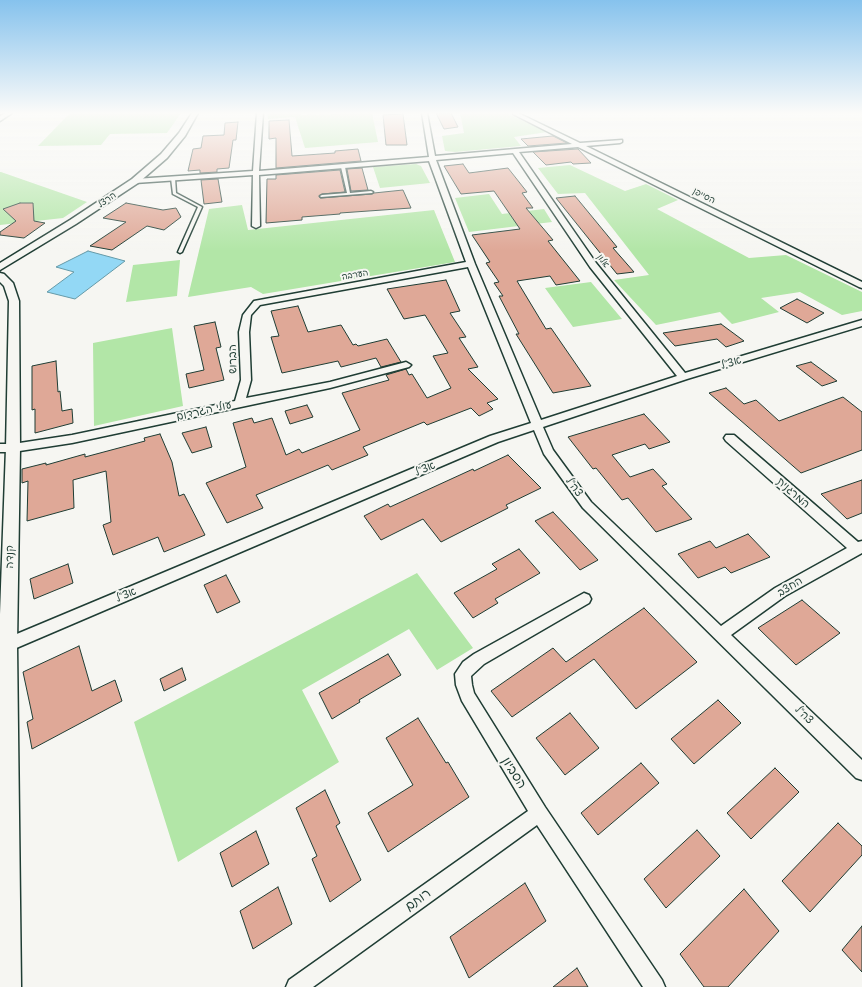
<!DOCTYPE html>
<meta charset="utf-8">
<style>
body{margin:0}
canvas{display:block;background:#f6f6f2}
</style>
<canvas width="862" height="987"></canvas>
<script>
const ctx = document.querySelector('canvas').getContext('2d');
ctx.lineJoin = 'round';
function fillPath(path, color) { ctx.fillStyle = color; ctx.fill(path, 'evenodd'); }
const poly = rows => new Path2D(rows.map(r => 'M' + r).join(''));
function stroke(path, color, width, dash) { ctx.strokeStyle = color; ctx.lineWidth = width; ctx.lineCap = dash ? 'butt' : 'round'; ctx.setLineDash(dash || []); ctx.stroke(path); }
function label(font, color, halo, rows, align = 'center') {
  ctx.font = font + ' "Comic Neue","Playpen Sans Hebrew",sans-serif'; ctx.lineWidth = 4; ctx.setLineDash([]); ctx.textBaseline = 'middle'; ctx.strokeStyle = halo; ctx.fillStyle = color; for (const [text, x, y, turn = 0] of rows) {
    ctx.save(); ctx.translate(x, y); ctx.rotate((+turn || 0) * Math.PI / 180); ctx.textAlign = isNaN(turn) ? turn : align; if (halo) ctx.strokeText(text, 0, 0); ctx.fillText(text, 0, 0); ctx.restore();
  }
}
const green = poly([
 [70,113,181,113,167,133,110,134,101,145,38,146],
 [267,113,301,113,302,115,337,114,338,113,372,113,378,142,305,148,295,117,268,119],
 [460,113,507,113,547,132,514,137,521,146,455,152,445,151,442,136,464,133],
 [416,164,421,166,430,183,380,188,373,167],
 [570,165,625,191,646,184,678,200,657,209,749,258,786,255,862,292,862,311,842,315,800,292,761,298,779,312,732,324,720,312,656,325,614,280,649,275,585,193,558,194,538,168],
 [0,172,1,172,87,202,63,218,0,225],
 [489,194,502,214,544,209,552,222,469,232,455,198],
 [242,205,248,230,434,210,455,262,263,294,251,287,188,297,209,209],
 [180,260,177,296,126,302,133,265],
 [591,282,622,319,573,327,545,288],
 [172,328,183,406,94,426,93,343],
 [417,573,473,648,437,670,409,629,302,690,339,762,178,862,134,722]
]);
const water = poly([
 [88,251,125,261,75,299,47,292,74,272,56,267,88,251]
]);
const building = poly([
 [436,113,451,113,458,127,444,129,436,113],
 [403,114,407,145,386,145,383,115,403,114],
 [289,120,292,156,335,153,335,151,358,149,361,161,276,168,276,138,269,139,269,121,289,120],
 [238,122,236,140,233,140,229,168,217,169,217,172,200,173,200,170,188,171,193,149,201,148,203,136,224,135,225,123,238,122],
 [553,136,567,143,528,146,521,139,553,136],
 [578,149,591,163,573,164,571,162,546,165,533,152,578,149],
 [463,164,469,173,508,168,527,192,522,193,533,208,526,208,553,240,548,241,580,281,556,285,550,276,517,281,546,329,551,328,591,386,553,393,516,334,519,334,499,296,503,296,494,283,499,282,486,263,490,262,472,235,520,229,494,191,461,194,444,166,463,164],
 [362,168,368,190,351,191,347,169,362,168],
 [340,170,345,192,322,194,319,196,320,198,372,194,374,193,403,190,411,208,340,213,340,214,302,217,302,220,266,223,267,179,276,179,276,175,340,170],
 [218,179,222,202,204,204,201,180,218,179],
 [575,196,617,247,613,248,634,272,617,274,556,198,575,196],
 [20,203,33,203,34,221,45,223,24,238,0,235,0,232,16,221,3,209,20,203],
 [126,203,163,210,176,208,181,217,164,230,147,226,112,250,90,246,126,222,103,218,126,203],
 [446,280,460,311,450,313,466,337,459,338,478,367,468,369,498,399,487,403,493,409,479,416,471,408,427,425,424,422,363,447,368,455,332,470,328,465,256,495,263,508,227,523,206,483,246,467,233,423,252,418,254,423,272,418,286,455,299,449,302,453,360,430,342,393,389,380,386,375,406,369,409,375,412,374,427,398,451,388,433,356,448,353,425,315,404,319,387,289,446,280],
 [797,299,824,313,807,323,780,308,797,299],
 [298,306,308,332,341,325,353,345,356,344,358,346,387,339,401,362,381,367,376,358,341,367,338,361,282,373,271,337,279,336,271,311,298,306],
 [215,322,221,347,216,348,224,380,189,388,186,374,204,370,194,326,215,322],
 [721,324,744,341,726,347,717,339,675,346,663,333,721,324],
 [56,361,58,392,60,391,62,411,72,409,73,423,35,433,35,409,32,410,32,366,56,361],
 [811,362,837,381,822,386,796,366,811,362],
 [726,388,744,404,756,400,779,421,843,397,862,412,862,450,801,473,709,393,726,388],
 [307,405,313,417,290,424,285,411,307,405],
 [644,414,670,442,649,449,645,444,612,455,630,477,653,469,667,484,662,486,692,519,656,532,628,498,622,500,596,468,593,469,568,437,644,414],
 [206,427,212,447,192,453,182,433,206,427],
 [160,434,172,462,179,496,184,494,205,535,164,552,158,537,113,555,103,525,111,522,106,471,73,480,74,508,27,521,28,481,22,483,22,469,46,463,46,465,85,454,85,457,145,441,144,438,160,434],
 [508,455,541,488,506,505,508,508,441,542,423,519,381,540,364,516,388,504,390,507,473,469,474,471,508,455],
 [862,480,862,513,847,519,821,494,862,480],
 [553,512,570,530,598,560,580,570,535,521,553,512],
 [748,534,770,557,731,573,725,567,698,578,678,554,710,541,716,548,748,534],
 [519,549,540,573,495,599,498,603,473,618,454,593,497,569,492,564,519,549],
 [68,564,73,583,34,599,30,579,68,564],
 [226,575,240,602,217,613,204,585,226,575],
 [802,600,840,633,796,665,758,628,802,600],
 [644,608,697,662,636,709,594,659,512,717,491,691,553,648,566,662,644,608],
 [79,646,92,691,115,680,122,701,32,749,27,722,33,719,23,672,79,646],
 [388,654,401,675,359,700,360,702,332,719,319,693,388,654],
 [182,668,186,680,164,691,160,679,182,668],
 [718,700,741,723,694,764,671,739,718,700],
 [570,713,599,748,565,775,536,738,570,713],
 [418,718,446,763,448,762,469,797,388,852,368,813,413,785,386,738,418,718],
 [641,763,659,783,598,835,581,813,641,763],
 [775,768,799,792,751,839,727,813,775,768],
 [325,790,340,823,336,826,361,880,330,902,312,859,317,856,296,808,325,790],
 [838,823,862,846,862,855,810,912,782,881,838,823],
 [697,830,720,856,666,908,644,879,697,830],
 [256,831,269,864,232,887,220,853,256,831],
 [525,883,546,921,469,978,450,937,525,883],
 [278,887,292,924,253,949,240,911,278,887],
 [744,889,779,931,728,987,704,987,680,954,744,889],
 [862,926,862,972,842,950,862,926],
 [577,968,588,987,553,987,577,968]
]);
const service = poly([
 [343,166,345,167,350,193,371,191,373,192,372,193,321,197,320,196,322,195,347,193,341,167,343,166],
 [173,177,175,178,176,193,202,207,182,252,180,253,178,252,198,207,173,194,171,178,173,177]
]);
const minor = poly([
 [6,113,12,113,0,121,0,116,6,113],
 [257,113,263,113,259,171,429,157,422,113,427,113,435,156,572,144,513,114,513,113,518,113,580,143,622,140,622,142,620,143,586,146,862,282,862,288,859,287,578,147,519,152,596,263,685,373,862,320,862,326,687,379,543,427,553,450,591,502,721,626,775,588,847,548,726,441,724,438,726,435,734,435,858,542,862,541,862,553,785,596,731,635,862,760,862,780,856,778,583,508,544,454,534,430,498,442,0,655,0,641,490,436,531,423,468,267,260,305,251,315,249,332,251,380,246,398,330,382,406,362,411,365,409,367,330,388,72,443,13,452,0,452,0,444,13,444,72,435,235,401,241,380,239,332,243,315,254,301,466,262,429,161,259,175,260,226,256,228,252,226,253,175,135,183,132,181,135,179,253,171,257,113],
 [513,153,590,267,677,376,541,420,475,264,436,160,513,153],
 [584,593,589,595,591,599,589,603,484,664,471,676,472,685,474,693,545,807,662,980,665,987,643,987,537,825,313,987,286,987,289,980,528,811,462,701,456,685,455,674,463,662,474,654,584,593]
]);
const tertiary = poly([
 [192,113,198,113,185,136,167,158,138,183,76,224,0,270,0,263,70,220,132,179,161,154,179,133,192,113],
 [0,273,4,274,13,283,19,301,20,448,17,645,21,987,0,987,0,614,6,448,9,301,4,286,0,282,0,273]
]);
const farStreetnames = [
 ["הסייפן",704,196,27],
 ["הרצל",107,200,-34],
 ["אלון",603,261,54],
 ["הערבה",355,275,-10]
];
const streetNames = [
 ["הברוש",233,359,-91],
 ["אצ\"ל",731,363,-17],
 ["עולי הגרדום",204,411,-13],
 ["אצ\"ל",425,469,-23],
 ["צה\"ל",574,487,54],
 ["המרגנית",793,493,41],
 ["קנדה",10,557,-89],
 ["החצב",790,587,-31],
 ["אצ\"ל",126,595,-23],
 ["צה\"ל",804,715,44]
];
const nearStreetnames = [
 ["הסביון",514,773,58],
 ["רותם",418,900,-36]
];
fillPath(green, '#b2e6a7');
fillPath(water, '#93d8f5');
stroke(water, '#659aa8', 1);
fillPath(building, '#dfa897');
stroke(building, '#1f3d34', 1);
stroke(service, '#1f3d34', 3);
stroke(minor, '#1f3d34', 3);
stroke(tertiary, '#1f3d34', 3);
fillPath(service, '#f6f6f2');
fillPath(minor, '#f6f6f2');
fillPath(tertiary, '#f6f6f2');
const sky = ctx.createLinearGradient(0, 0, 0, 251);
sky.addColorStop(0, '#86c2ed');
sky.addColorStop(0.45, '#fbfbf9');
sky.addColorStop(1, '#fbfbf900');
ctx.fillStyle = sky;
ctx.fillRect(0, 0, 862, 251);
label('9px', '#1f3d34', '#f6f6f2', farStreetnames);
label('11px', '#1f3d34', '#f6f6f2', streetNames);
label('13px', '#1f3d34', '#f6f6f2', nearStreetnames);
</script>
